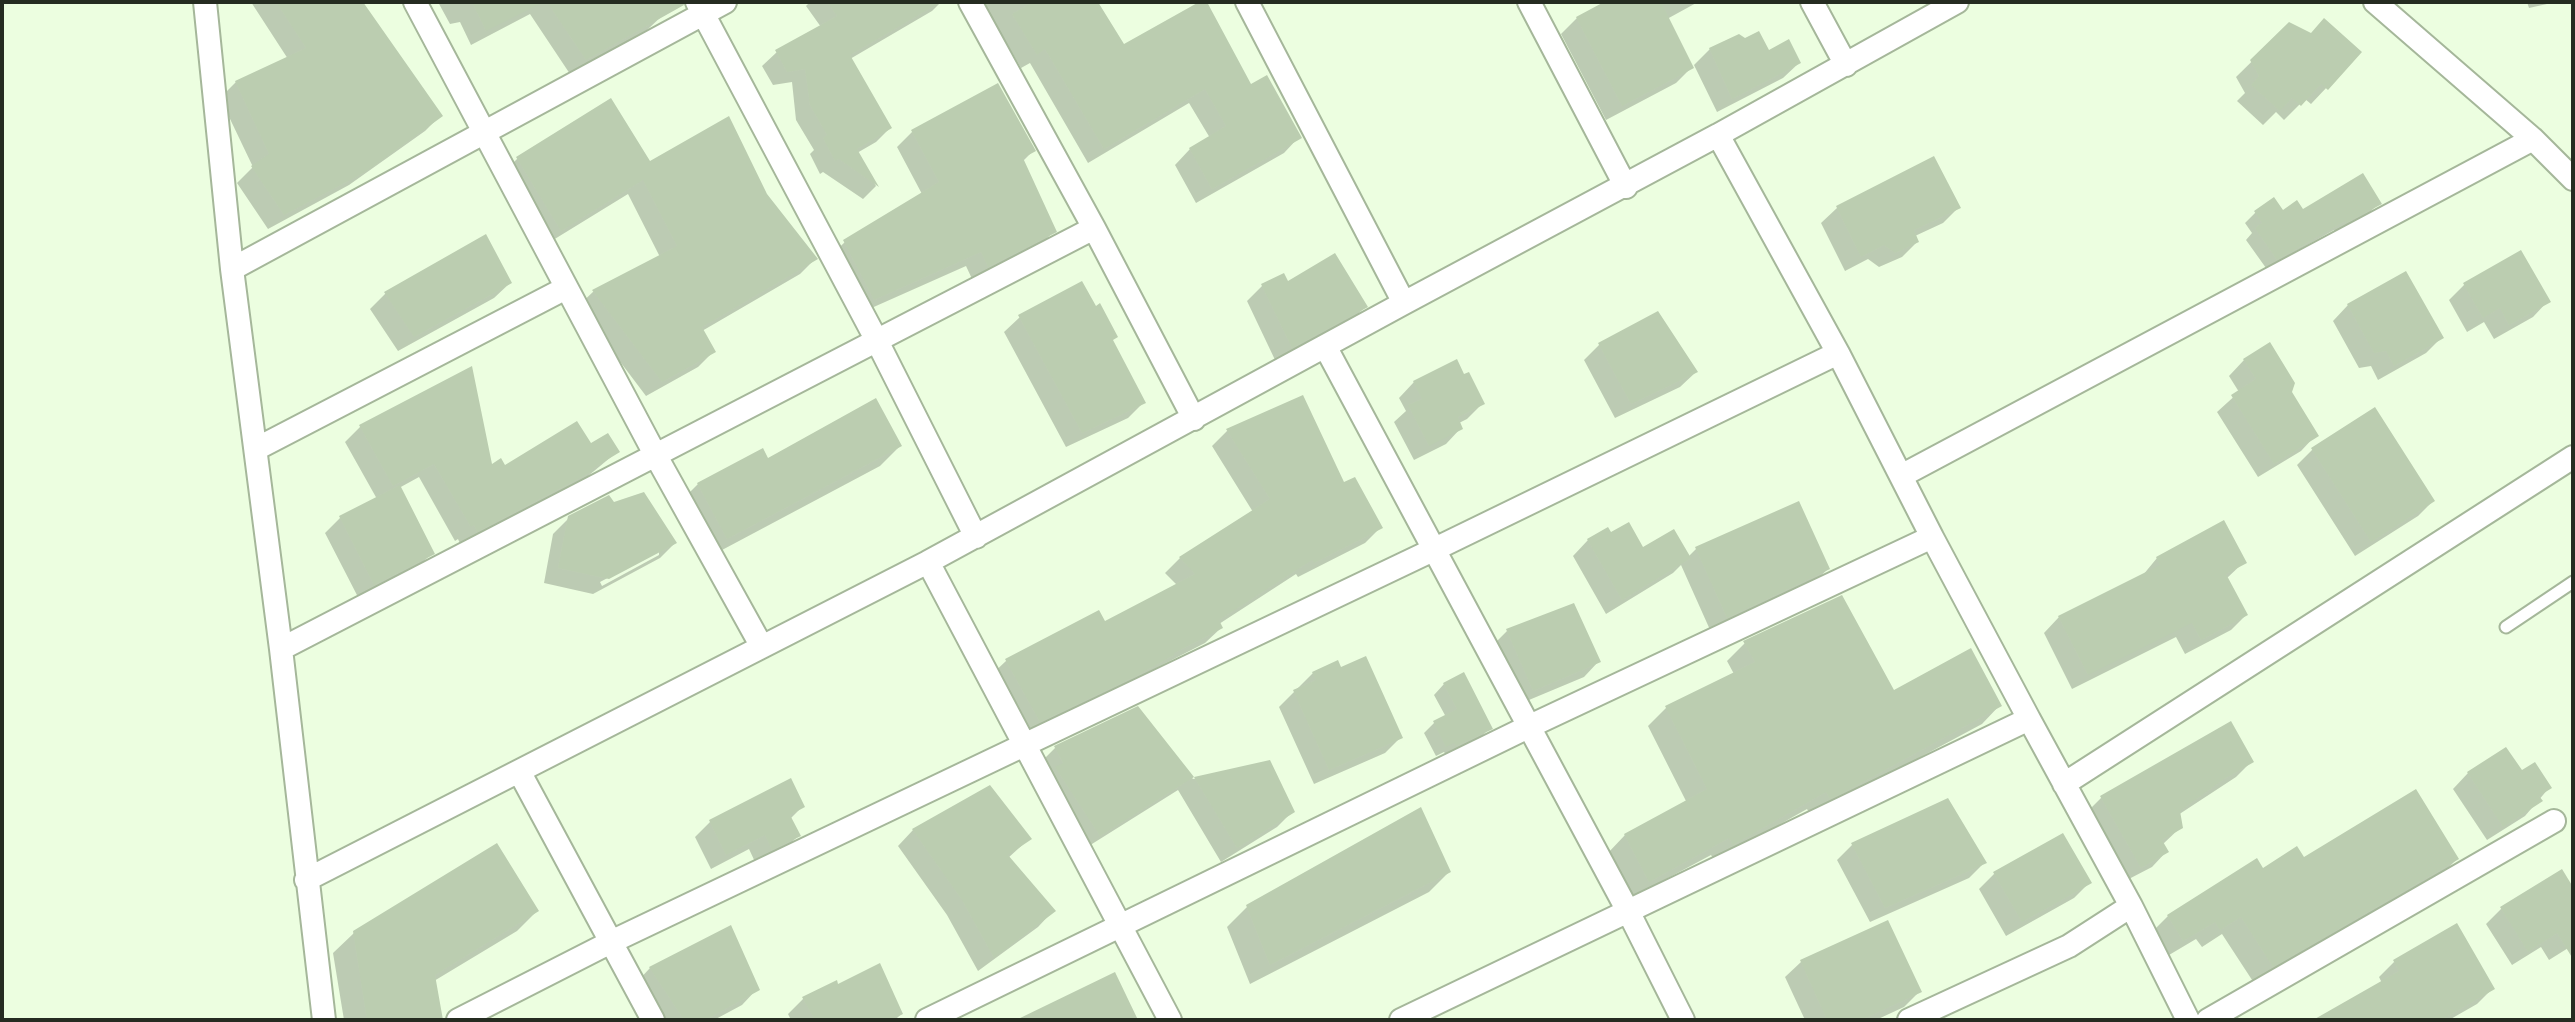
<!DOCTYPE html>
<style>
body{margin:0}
#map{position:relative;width:2575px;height:1022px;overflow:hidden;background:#ecfee0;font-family:"Open Sans",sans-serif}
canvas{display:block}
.frame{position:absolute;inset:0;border:4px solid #252c21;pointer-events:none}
</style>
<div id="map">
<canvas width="2575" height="1022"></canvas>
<div class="frame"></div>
</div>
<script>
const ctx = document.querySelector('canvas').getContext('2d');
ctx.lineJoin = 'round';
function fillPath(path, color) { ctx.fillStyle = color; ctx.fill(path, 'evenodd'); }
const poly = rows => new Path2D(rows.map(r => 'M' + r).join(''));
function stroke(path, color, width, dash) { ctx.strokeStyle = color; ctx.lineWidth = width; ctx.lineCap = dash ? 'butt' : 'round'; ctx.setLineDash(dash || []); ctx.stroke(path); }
const shadow = poly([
 [251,2,360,2,440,116,425,131,349,185,268,229,237,183,253,167,220,98,236,82,288,59],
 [438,2,652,2,663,15,647,30,570,74,530,14,471,45,460,22,450,24],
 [810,2,941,2,932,11,850,59,890,128,876,142,857,153,876,186,863,199,823,172,820,174,810,154,814,150,796,120,792,82,773,85,762,66,777,52,821,27,806,6],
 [983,2,1096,2,1123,47,1204,2,1250,87,1299,137,1284,153,1196,203,1175,165,1190,149,1210,138,1189,103,1088,163,1030,63,1021,68],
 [1609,2,1698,2,1667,19,1691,68,1676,83,1606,120,1561,34,1577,18],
 [2527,2,2556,2,2529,8],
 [2290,24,2310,35,2360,52,2311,104,2305,99,2284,120,2276,112,2263,125,2237,101,2245,93,2236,77],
 [1710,49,1769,52,1799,63,1783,78,1717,112,1694,65],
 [611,101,650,164,765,195,815,259,800,274,702,331,713,352,698,367,646,396,578,306,594,291,660,257,628,194,545,245,502,174,517,159],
 [912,132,1033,151,1022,162,1054,231,1039,247,973,281,966,266,858,314,829,257,845,242,922,194,897,147],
 [1933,159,1958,208,1943,223,1915,236,1917,242,1902,257,1879,267,1868,259,1845,271,1821,223,1837,208],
 [2379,203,2369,213,2335,232,2334,230,2266,268,2246,240,2252,233,2245,223,2255,213,2303,211],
 [485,236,510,283,494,298,398,351,370,309,385,294],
 [2520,252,2548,301,2533,317,2494,339,2484,322,2467,332,2449,300,2464,285],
 [1287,284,1365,307,1350,322,1276,362,1247,301,1262,286],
 [2348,305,2441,338,2426,353,2378,380,2371,366,2359,368,2333,321],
 [1657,314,1696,372,1680,387,1615,418,1584,360,1599,345],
 [1020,317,1111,341,1143,403,1128,418,1066,447,1004,332],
 [2244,360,2290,392,2316,435,2301,451,2258,477,2217,412,2239,392,2229,376],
 [470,369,490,467,504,468,617,452,576,486,461,546,458,539,455,541,419,477,399,488,432,553,417,568,359,599,325,533,340,518,377,499,345,442,360,427],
 [1414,382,1483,403,1467,419,1459,423,1461,428,1446,444,1414,460,1394,422,1406,411,1399,398],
 [1302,397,1343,485,1380,528,1365,543,1298,577,1296,574,1219,624,1221,628,1205,643,1024,736,990,676,1006,661,1098,612,1104,624,1177,585,1165,573,1180,558,1253,512,1212,446,1227,431],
 [2375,410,2433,501,2418,516,2355,556,2297,465,2312,450],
 [900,446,880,466,707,558,678,504,698,484,767,460],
 [613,505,675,543,660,558,593,594,544,583,553,534,569,518],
 [659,551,659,555,602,586,600,582],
 [1588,540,1688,557,1696,549,1828,569,1812,584,1711,632,1681,565,1673,573,1606,614,1573,556],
 [2157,558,2244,562,2226,579,2246,615,2231,630,2185,654,2176,637,2072,689,2044,633,2059,617,2143,575],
 [1507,631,1599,661,1584,677,1517,705,1492,646],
 [1745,643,1893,693,2000,705,1982,724,1820,811,1811,816,1807,809,1715,861,1711,855,1631,898,1607,854,1625,835,1686,801,1648,726,1666,708,1734,674,1727,661],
 [1313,673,1400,738,1385,753,1314,784,1279,707],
 [1444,684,1490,728,1480,738,1446,755,1444,752,1436,756,1424,733,1434,723,1446,717,1434,695],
 [1138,708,1193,779,1269,762,1292,812,1277,827,1221,862,1178,790,1084,849,1040,763,1055,748],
 [2252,761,2236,777,2178,815,2181,827,2163,844,2167,851,2152,867,2125,881,2086,813,2101,798],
 [2468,773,2522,773,2549,788,2525,816,2487,840,2453,789],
 [803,806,790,819,798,836,783,851,756,864,749,849,711,869,695,837,710,822],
 [913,830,1029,839,1008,858,1053,911,1038,927,978,971,947,915,898,846],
 [1852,845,1984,863,1969,878,1870,922,1837,860],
 [2457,859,2439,877,2254,983,2222,934,2202,947,2196,939,2164,958,2150,934,2168,916,2263,870,2304,860],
 [1449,872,1429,892,1250,984,1227,927,1247,907],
 [1994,874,2089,883,2074,898,2006,936,1979,889],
 [2573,890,2573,945,2549,960,2541,947,2512,965,2486,924,2501,909],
 [537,911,517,931,434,981,441,1020,344,1020,333,953,354,933],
 [1887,923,1919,992,1904,1007,1876,1020,1805,1020,1785,977,1801,962],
 [730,927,757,989,742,1005,714,1020,659,1020,635,984,650,968],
 [2394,962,2492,989,2477,1004,2449,1020,2317,1020,2382,983,2379,977],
 [836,983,838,986,901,1014,895,1020,791,1020,788,1014,803,999]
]);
const building = poly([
 [276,2,363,2,443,116,367,171,284,215,251,166,269,154,235,81,306,48],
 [472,2,544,2,486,31],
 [547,2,683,2,684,5,586,60],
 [827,2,941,2,850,55,892,128,857,149,879,187,839,159,835,161,823,138,827,135,810,105,805,69,787,72,775,50,837,16],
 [1033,2,1098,2,1124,44,1199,2,1207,2,1251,84,1267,75,1302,138,1212,189,1189,148,1226,126,1205,89,1104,149,1045,49,1037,55,1012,14],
 [1604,2,1661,2,1694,68,1622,106,1576,17],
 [2324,18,2362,52,2328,90,2321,84,2301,106,2292,98,2280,111,2251,85,2259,76,2250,60,2289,22,2311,33],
 [1759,31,1769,50,1789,39,1801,63,1732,99,1709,48,1739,34,1745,38],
 [998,83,1036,151,1023,158,1057,232,988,267,981,252,874,300,843,240,939,182,911,130],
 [611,98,650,161,729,116,767,194,818,259,702,327,716,352,662,382,592,290,677,246,643,180,561,231,516,157],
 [1934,156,1961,208,1914,230,1919,242,1895,253,1884,245,1861,257,1836,206],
 [2363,173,2382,204,2346,223,2345,221,2277,260,2255,228,2262,223,2254,211,2274,197,2283,210,2297,200,2303,209],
 [486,234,512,283,414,337,384,292],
 [2521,250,2551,302,2509,325,2500,308,2483,318,2463,283],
 [1335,253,1368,307,1292,348,1261,284,1284,273,1288,281],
 [2406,271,2444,338,2394,366,2386,351,2374,353,2347,304],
 [1082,281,1096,306,1100,303,1118,337,1113,340,1146,403,1082,433,1018,315],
 [1658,311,1698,372,1631,404,1598,343],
 [2270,342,2295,383,2292,392,2319,436,2274,464,2231,395,2256,379,2243,359],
 [1457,359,1464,374,1469,372,1485,404,1458,417,1463,429,1429,446,1408,405,1422,399,1413,381],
 [472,366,492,464,501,458,505,465,577,421,591,443,608,433,620,452,592,469,593,471,477,532,474,525,471,527,434,464,393,486,359,425],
 [1303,395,1344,482,1355,477,1383,528,1314,563,1312,560,1219,620,1223,628,1174,653,1174,655,1134,677,1040,722,1005,659,1099,610,1105,621,1195,574,1179,557,1270,499,1226,429],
 [876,398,902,446,727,539,697,483,763,448,768,458],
 [2375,407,2435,501,2371,542,2311,448],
 [400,485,435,554,374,585,339,516],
 [644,492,677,543,609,579,558,568,568,516,609,495,614,502],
 [1799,501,1830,569,1727,618,1695,547],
 [2224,520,2247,563,2226,574,2248,615,2201,640,2192,623,2088,675,2058,616,2160,565,2156,557],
 [1629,522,1643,547,1674,529,1691,558,1622,600,1587,539,1608,527,1611,532],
 [1842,595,1894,690,1971,648,2002,706,1841,794,1830,799,1826,792,1733,845,1729,838,1649,882,1624,834,1707,789,1665,706,1755,662,1743,641],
 [1574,603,1601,662,1533,691,1506,629],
 [1366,656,1403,738,1329,770,1293,690,1316,680,1312,672,1338,660,1341,667],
 [1464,672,1493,729,1456,746,1454,743,1446,747,1433,721,1457,709,1443,683],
 [1138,706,1194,777,1100,836,1055,767,1063,763,1054,746],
 [2231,721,2254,762,2224,779,2180,811,2183,828,2162,840,2169,852,2141,868,2100,796],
 [2506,747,2522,770,2535,762,2552,788,2539,796,2543,801,2503,827,2467,772],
 [1270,760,1295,812,1237,848,1194,777],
 [791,778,805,807,790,815,801,836,772,850,765,835,726,855,709,820],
 [990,785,1032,839,1008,855,1056,911,994,958,962,900,912,829],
 [2416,789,2459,859,2273,967,2241,917,2220,930,2215,922,2183,941,2167,915,2257,858,2263,868,2297,846,2304,857],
 [1948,798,1987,863,1885,908,1851,843],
 [1421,807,1451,872,1270,965,1246,905],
 [2063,833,2092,883,2022,922,1993,872],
 [497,843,539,911,435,975,443,1020,367,1020,353,931],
 [2562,869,2573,887,2573,959,2557,933,2528,952,2500,907],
 [1888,920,1922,992,1861,1020,1827,1020,1800,960],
 [2457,923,2495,989,2441,1020,2313,1020,2399,971,2393,960],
 [731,925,760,990,705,1020,684,1020,649,967],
 [880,963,903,1014,891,1020,815,1020,802,997,837,980,838,984],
 [1115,972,1138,1020,1016,1020]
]);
const lane = poly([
 [2506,627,2573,582]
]);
const street = poly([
 [205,2,232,269,281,649,324,1020],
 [415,2,656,456,762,647],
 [697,2,876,339,976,537],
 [970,2,1094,228,1194,419],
 [1247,2,1404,303],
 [1529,2,1626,187],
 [1812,2,1846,65],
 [2375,2,2533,139,2573,179],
 [1718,135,1957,2],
 [232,269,725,2],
 [1325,346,1629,913,1683,1020],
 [256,449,566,288],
 [1901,476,2533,139],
 [281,649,1094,228],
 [520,773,653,1020],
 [2064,784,2573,457],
 [306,880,928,562],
 [458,1020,611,942,1435,549,1838,353],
 [927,1020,1528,727,1932,537,2029,719],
 [1170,1020,928,562,1404,303,1718,135,1838,353,1932,537],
 [1401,1020,2029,719,2131,906,2188,1020],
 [1909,1020,2069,946,2131,906],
 [2208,1020,2554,821]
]);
fillPath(shadow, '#0003');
fillPath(building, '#bbcdb0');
stroke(lane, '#a5b79a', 15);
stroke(street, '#a5b79a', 26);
stroke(lane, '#fff', 11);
stroke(street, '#fff', 22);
</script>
